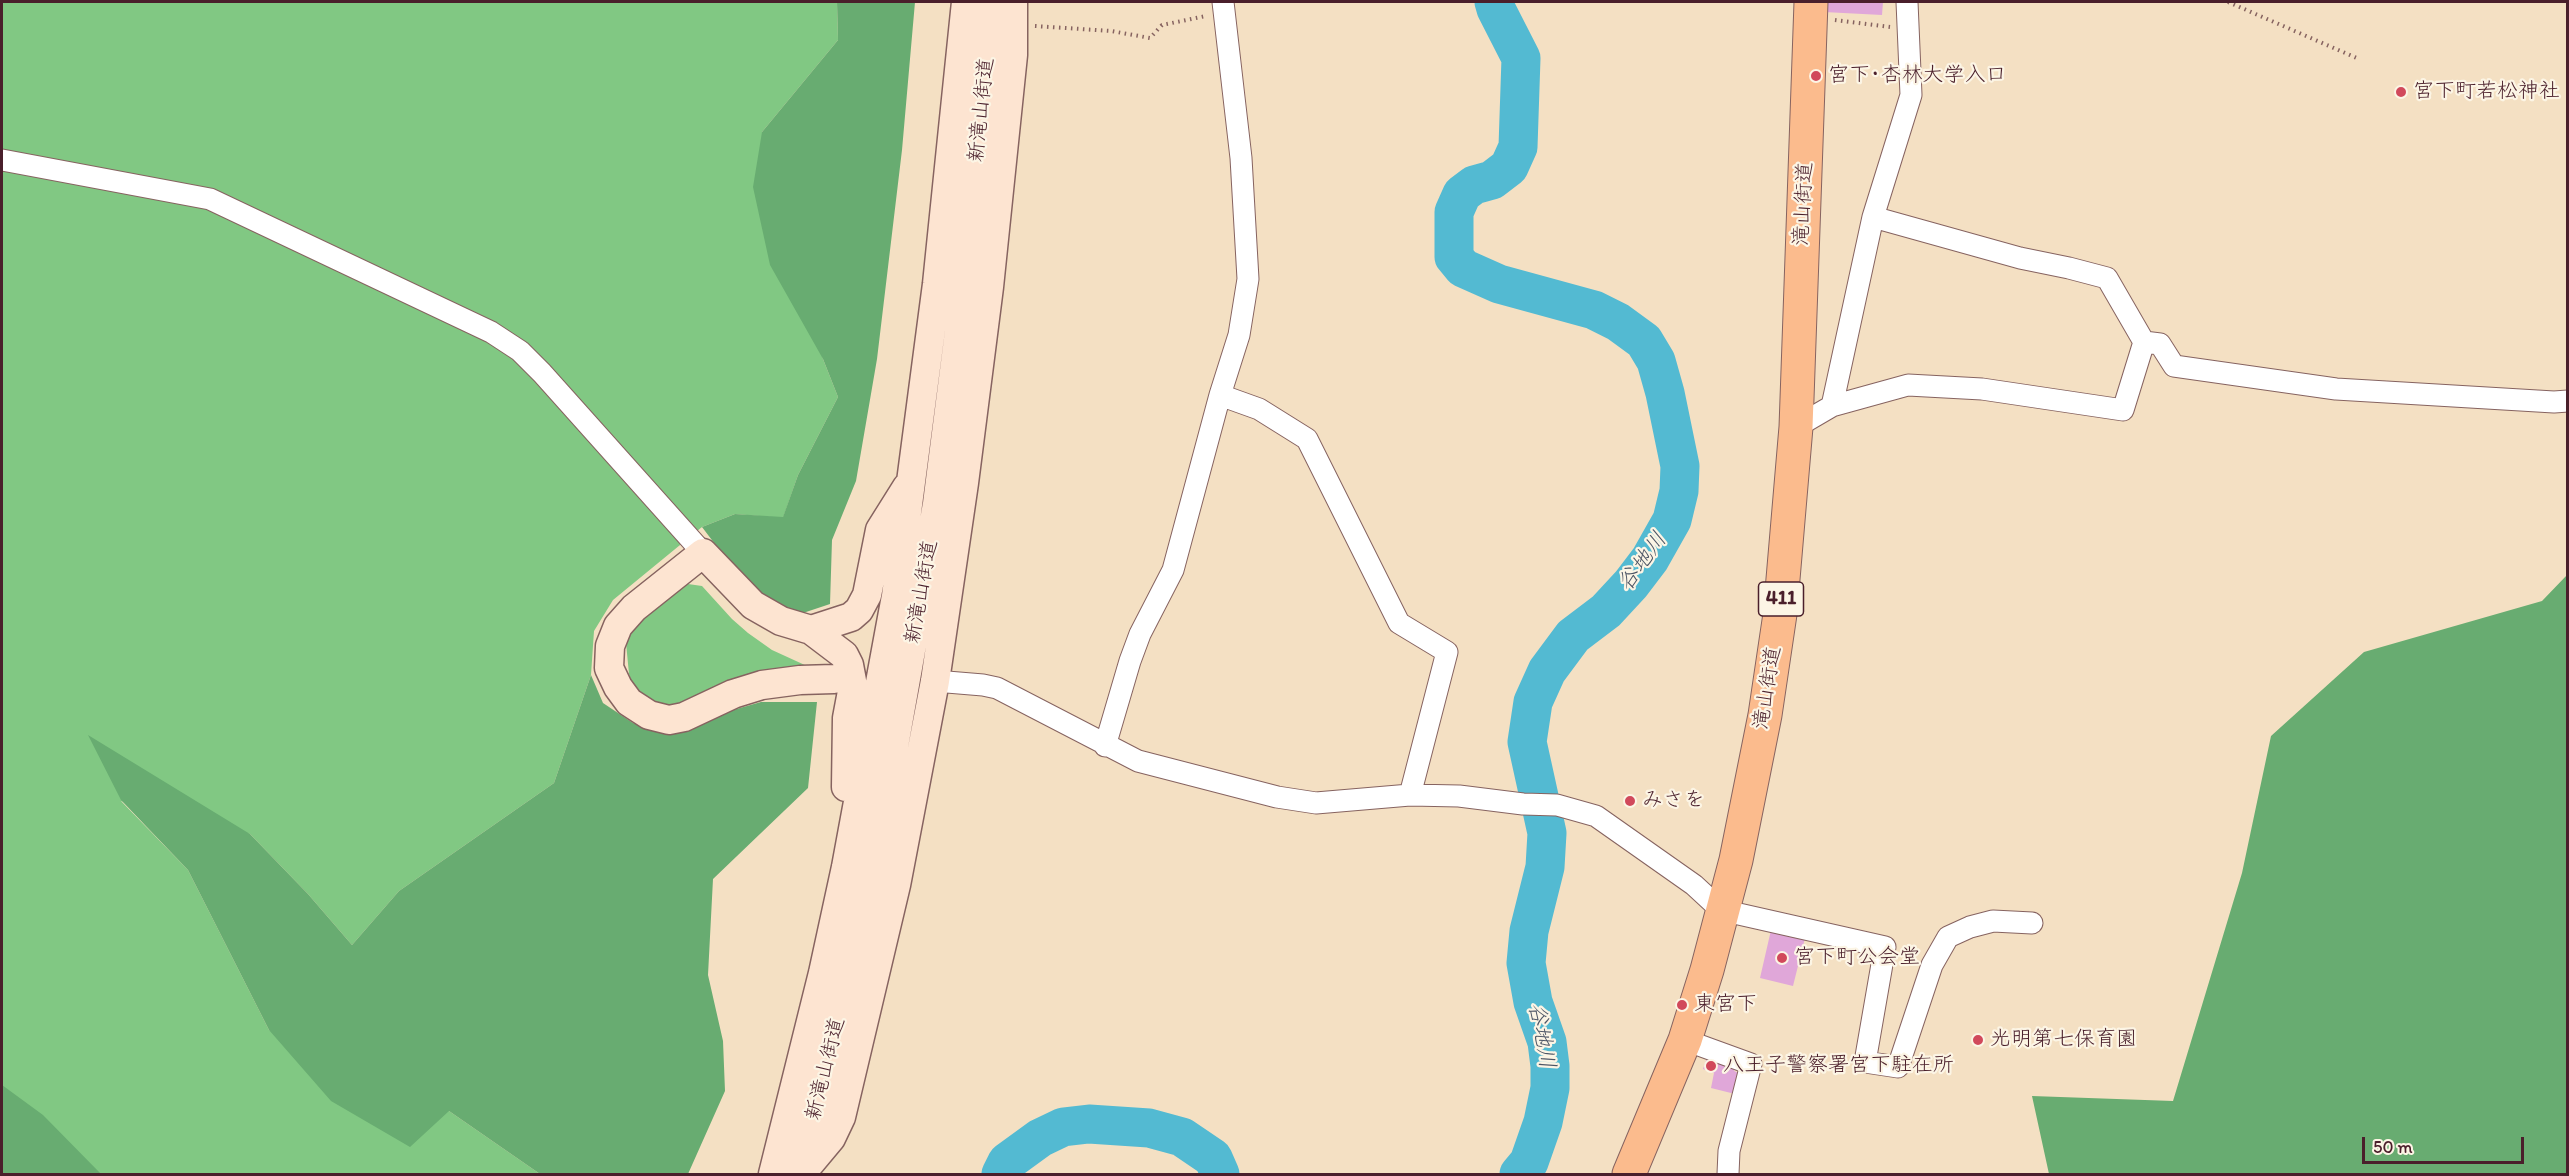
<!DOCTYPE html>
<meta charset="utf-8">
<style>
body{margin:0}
#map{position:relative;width:2569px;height:1176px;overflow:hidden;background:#f4e0c3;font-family:Itim,sans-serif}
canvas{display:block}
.frame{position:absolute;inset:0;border:3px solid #4a1f2b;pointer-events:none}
.scale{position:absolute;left:2362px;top:1137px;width:162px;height:27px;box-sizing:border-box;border:3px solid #4a1f2b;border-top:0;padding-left:8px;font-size:18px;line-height:21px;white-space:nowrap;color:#4a1f2b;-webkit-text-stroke:4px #fcf5e5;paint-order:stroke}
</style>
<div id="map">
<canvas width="2569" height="1176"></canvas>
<div class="frame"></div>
<div class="scale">50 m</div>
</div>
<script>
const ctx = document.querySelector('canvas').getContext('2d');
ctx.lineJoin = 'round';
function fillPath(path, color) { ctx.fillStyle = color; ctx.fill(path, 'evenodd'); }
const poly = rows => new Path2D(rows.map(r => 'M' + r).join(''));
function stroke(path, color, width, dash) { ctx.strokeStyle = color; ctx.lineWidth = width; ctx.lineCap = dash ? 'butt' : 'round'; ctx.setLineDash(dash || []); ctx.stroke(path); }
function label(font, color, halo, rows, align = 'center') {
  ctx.font = font + ' Itim,"Klee One",sans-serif'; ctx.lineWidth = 4.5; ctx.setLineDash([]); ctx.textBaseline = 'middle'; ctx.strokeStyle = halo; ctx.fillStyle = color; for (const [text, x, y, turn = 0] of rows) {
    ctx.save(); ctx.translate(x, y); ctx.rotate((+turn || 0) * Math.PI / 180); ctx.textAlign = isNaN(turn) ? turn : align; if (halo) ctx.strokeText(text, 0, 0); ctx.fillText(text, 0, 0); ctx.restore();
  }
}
const green = poly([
 [2,2,837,2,838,40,762,132,823,359,838,397,798,475,783,518,735,514,702,527,613,600,594,631,591,675,554,783,399,891,352,945,308,894,250,834,121,801,188,870,269,1030,449,1111,540,1174,2,1174],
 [688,584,702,586,732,619,748,633,772,650,807,666,668,707,650,702,635,692,629,674,626,643,636,621,680,585]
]);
const forest = poly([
 [837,2,915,2,902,150,877,359,856,481,832,540,830,604,803,613,766,600,724,556,702,527,735,514,783,517,798,475,838,397,823,359,770,265,753,187,762,132,838,40],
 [2567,575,2567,1174,2049,1174,2032,1096,2173,1101,2242,873,2271,736,2364,652,2542,601],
 [591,675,603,703,633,723,668,732,711,720,733,710,761,702,817,702,808,788,713,879,708,975,723,1041,725,1091,688,1174,540,1174,449,1111,410,1147,331,1101,269,1030,188,870,121,800,88,735,250,834,308,894,352,945,399,891,554,783],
 [2,1085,43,1115,101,1174,2,1174]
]);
const river = poly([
 [1494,2,1496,9,1521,58,1518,147,1509,167,1492,180,1474,185,1462,194,1454,212,1454,257,1463,268,1499,284,1594,310,1618,322,1644,341,1656,361,1665,393,1680,466,1679,491,1672,520,1650,559,1631,584,1606,611,1573,636,1547,671,1533,702,1527,742,1547,833,1545,867,1529,931,1526,963,1533,1002,1547,1042,1550,1066,1550,1088,1543,1122,1529,1162,1519,1174],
 [1001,1174,1007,1162,1040,1138,1063,1127,1089,1124,1149,1128,1182,1137,1213,1158,1220,1174]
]);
const building = poly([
 [1824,2,1883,2,1882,15,1824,12],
 [1771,930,1805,938,1793,986,1760,978],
 [1708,1055,1737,1064,1734,1071,1739,1073,1739,1095,1711,1088,1714,1073,1703,1069]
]);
const path = poly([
 [2228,2,2359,59],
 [1835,20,1890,27],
 [1035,26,1111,31,1150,38,1162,25,1206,16]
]);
const minor = poly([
 [2,160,210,199,491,332,520,351,542,373,703,553],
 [1873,217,2020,258,2069,268,2107,278,2144,342],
 [1220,395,1259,409,1307,439,1399,623,1447,652,1410,795],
 [1832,406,1908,385,1982,389,2123,410,2144,342,2160,344,2174,366,2336,389,2554,402,2568,401],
 [1796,427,1832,406,1873,217,1911,95,1907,2],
 [935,681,983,685,997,688,1138,761,1277,797,1316,803,1410,795,1459,796,1523,804,1557,805,1596,816,1694,885,1721,910,1885,947,1865,1062,1898,1067,1932,965,1948,937,1970,927,1993,921,2032,923],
 [1105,746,1130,661,1140,634,1173,570,1220,395,1239,335,1248,279,1241,158,1223,2],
 [1685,1040,1751,1064,1729,1151,1728,1174]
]);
const secondary = poly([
 [811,630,851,617,859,610,867,595,880,530,907,487],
 [834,679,800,680,762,685,733,694,684,717,669,720,649,715,629,702,618,687,609,668,610,646,618,626,634,608,703,553,753,605,781,621,811,630,844,655,849,665,853,686,847,718,846,787],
 [800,1170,838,1027,869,887,937,504,962,308,994,2],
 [773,1174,823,973,846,867,896,596,937,284,966,2],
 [801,1174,831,1138,841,1117,896,885,935,681,964,483,989,287,1013,55,1013,2]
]);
const trunk = poly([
 [1629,1174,1685,1040,1707,970,1736,860,1765,715,1780,614,1796,427,1811,2]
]);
const markers = [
 [1816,76,6,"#d1495b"],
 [2401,92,6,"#d1495b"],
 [1630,801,6,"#d1495b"],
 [1782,958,6,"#d1495b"],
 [1682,1005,6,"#d1495b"],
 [1978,1040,6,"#d1495b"],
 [1711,1066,6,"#d1495b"]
];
const shields = [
 [1781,599,45]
];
const shieldNames = [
 ["411",1781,599]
];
const poiNames = [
 ["宮下･杏林大学入口",1828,76],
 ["宮下町若松神社",2413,92],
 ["みさを",1642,801],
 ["宮下町公会堂",1794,958],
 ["東宮下",1694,1005],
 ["光明第七保育園",1990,1040],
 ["八王子警察署宮下駐在所",1723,1066]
];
const streetNames = [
 ["新滝山街道",982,110,-84],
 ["滝山街道",1804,204,-87],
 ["新滝山街道",922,592,-80],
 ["滝山街道",1768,688,-81],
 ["新滝山街道",826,1069,-76]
];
const waterNames = [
 ["谷地川",1643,562,-54],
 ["谷地川",1541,1036,80]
];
fillPath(green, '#81c883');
fillPath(forest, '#68ac71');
stroke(river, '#53bad2', 39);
fillPath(building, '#e0a7d9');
stroke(minor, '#866360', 23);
stroke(secondary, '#866360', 31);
stroke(trunk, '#866360', 35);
stroke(path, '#866360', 4, [1.5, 4.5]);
stroke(minor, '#fff', 21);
stroke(secondary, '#fde4d1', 28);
stroke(trunk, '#fbbb8d', 33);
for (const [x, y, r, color] of markers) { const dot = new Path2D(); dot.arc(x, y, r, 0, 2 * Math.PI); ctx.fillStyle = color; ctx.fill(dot); stroke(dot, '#fcf5e5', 2); }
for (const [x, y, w] of shields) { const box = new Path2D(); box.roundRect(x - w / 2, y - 17, w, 34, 4.5); ctx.fillStyle = '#fcf5e5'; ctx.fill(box); stroke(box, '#4a1f2b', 1.5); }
label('bold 20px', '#4a1f2b', null, shieldNames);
label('21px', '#4a1f2b', '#fcf5e5', poiNames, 'left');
label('21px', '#4a1f2b', '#fcf5e5', streetNames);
label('italic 22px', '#4d5565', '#fcf5e5', waterNames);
</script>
